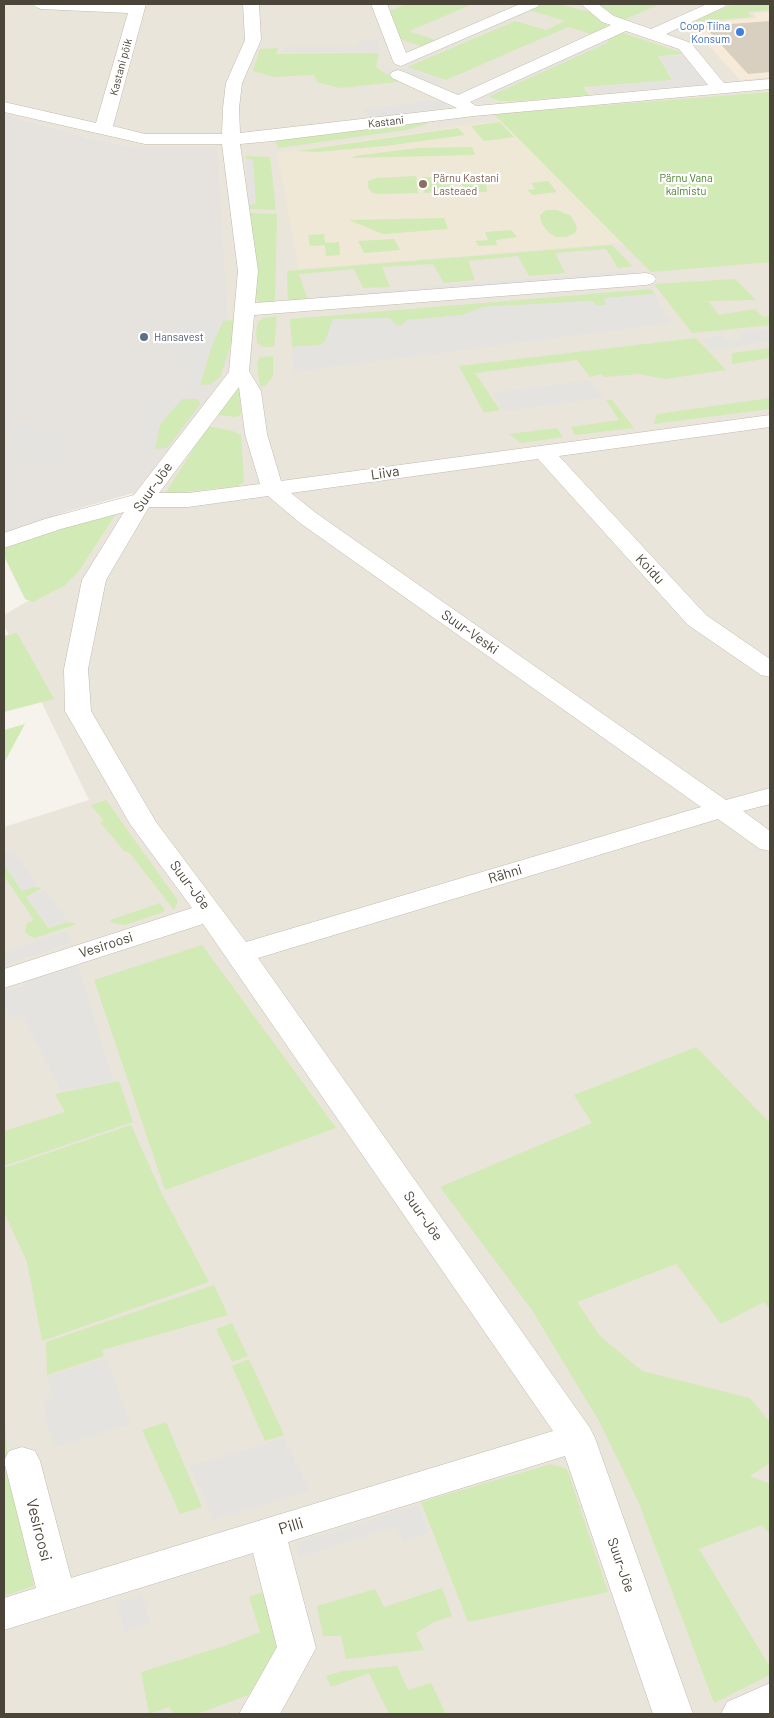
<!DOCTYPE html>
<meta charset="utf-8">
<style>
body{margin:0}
#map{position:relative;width:774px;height:1718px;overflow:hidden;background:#f6f3ec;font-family:Barlow,sans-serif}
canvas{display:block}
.frame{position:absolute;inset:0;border:5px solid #4b4439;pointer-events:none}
</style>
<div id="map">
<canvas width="774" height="1718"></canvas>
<div class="frame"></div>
</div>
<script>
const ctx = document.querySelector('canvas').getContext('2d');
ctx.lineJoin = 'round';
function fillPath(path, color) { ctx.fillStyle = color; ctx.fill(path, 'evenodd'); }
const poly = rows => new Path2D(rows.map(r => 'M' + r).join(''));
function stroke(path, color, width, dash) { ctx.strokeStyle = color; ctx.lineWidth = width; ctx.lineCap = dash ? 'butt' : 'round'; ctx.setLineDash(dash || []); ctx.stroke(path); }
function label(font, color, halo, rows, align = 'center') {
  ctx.font = font + ' Barlow,sans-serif'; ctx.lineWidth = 4.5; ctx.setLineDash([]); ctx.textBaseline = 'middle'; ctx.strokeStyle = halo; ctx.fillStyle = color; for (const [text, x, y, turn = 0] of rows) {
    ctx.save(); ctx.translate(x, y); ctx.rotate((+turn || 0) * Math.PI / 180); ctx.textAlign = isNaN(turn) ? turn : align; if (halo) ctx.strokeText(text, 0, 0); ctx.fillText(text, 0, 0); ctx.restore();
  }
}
const residential = poly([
 [4,4,770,4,770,1714,4,1714,4,827,89,800,4,625,4,615,80,570,116,514,210,400,217,147,133,147,93,139,4,114]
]);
const commercial = poly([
 [770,12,770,77,740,80,689,24,757,18,753,13]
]);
const industrial = poly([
 [4,114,93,139,133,147,217,147,230,357,210,400,134,493,66,512,4,535]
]);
const education = poly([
 [501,120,623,243,299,269,277,153]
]);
const green = poly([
 [407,4,473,4,409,31,438,41,424,47,396,38,386,12],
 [538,4,557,4,595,13,604,20,607,26,591,34,568,27,446,80,407,67,515,21,546,30,565,21,525,9],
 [595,4,660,4,623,20,612,16],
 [733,4,770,4,770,10,747,12,752,17,693,22],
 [617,31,680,52,682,54,658,56,672,80,583,87,589,95,517,101,501,101,488,97,609,42,605,37],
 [278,48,276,54,379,53,376,67,386,74,402,79,397,82,340,88,317,82,314,75,274,77,253,71,260,49],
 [770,92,770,262,651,272,494,114],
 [429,122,427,124,406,130,278,148,275,141],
 [500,122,514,137,484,141,471,126],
 [458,128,465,135,385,146,317,152,296,151],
 [472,147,475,155,352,158,355,156,417,148],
 [245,156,270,157,276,210,249,209,247,206,253,160,246,159],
 [485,175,487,192,464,193,460,176],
 [416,176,418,193,381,194,372,193,368,187,368,181,377,178],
 [422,177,449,177,454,192,424,193],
 [548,181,557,192,533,195,527,190,535,189,531,183],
 [546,210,557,210,571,216,577,227,575,233,566,237,556,237,549,233,542,224,540,215],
 [248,213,277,214,275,305,260,302,255,298],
 [444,218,448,229,383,234,349,220],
 [511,230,517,237,496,240,497,245,479,246,475,241,488,240,485,232],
 [324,234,325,243,339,242,340,255,326,256,325,245,310,246,308,235],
 [394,239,400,250,364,253,358,241],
 [612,245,632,266,618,268,606,249,555,253,565,273,529,276,518,256,468,261,475,280,444,283,433,264,382,267,390,287,363,288,354,269,299,274,309,303,288,305,287,271],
 [735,279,756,300,708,301,719,315,755,309,763,317,770,316,770,325,692,333,654,284],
 [651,289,654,294,605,298,607,305,597,306,592,301,483,307,463,315,407,320,402,325,325,341,320,345,292,347,290,319],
 [277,316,274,347,263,347,257,343,256,331,258,322,264,318],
 [234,320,232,340,220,377,211,384,200,385,212,345,223,321],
 [696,338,726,370,665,379,639,374,605,377,601,374,590,377,577,360,475,373,500,410,484,413,459,366],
 [770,348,770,358,732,364,732,353],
 [273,356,273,376,266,385,260,387,257,363,260,357],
 [239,384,241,415,236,417,218,415],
 [770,398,770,409,653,424,657,414],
 [182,399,197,399,201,403,167,448,155,449,160,424],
 [606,400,612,400,634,428,575,435,571,427,619,420],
 [208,426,233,431,241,435,244,482,238,486,165,494],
 [557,428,563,437,521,443,509,434],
 [116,514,80,570,64,586,33,602,25,599,4,556,4,547,87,518],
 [17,633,54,699,4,712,4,636],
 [25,724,4,763,4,730],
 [106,800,178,901,174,910,129,852,125,852,100,822,104,821,91,805],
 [4,865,22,891,34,887,42,888,26,897,48,928,68,922,77,924,35,938,28,935,25,932,26,926,27,923,34,920,4,876],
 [160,903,165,910,161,913,125,925,112,923,110,920],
 [202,945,336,1128,165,1190,94,980],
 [696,1047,770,1123,770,1309,764,1302,721,1324,676,1264,577,1302,600,1336,642,1371,750,1398,770,1422,770,1463,750,1476,770,1484,770,1534,762,1525,699,1549,770,1667,770,1675,714,1703,638,1501,599,1421,532,1310,440,1187,592,1123,574,1095],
 [119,1081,133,1122,4,1166,4,1131,65,1112,55,1094],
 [131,1125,162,1194,209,1282,42,1341,27,1262,4,1212,4,1168],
 [214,1285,228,1315,102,1350,104,1356,47,1375,46,1342],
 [232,1323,248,1356,232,1362,216,1329],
 [249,1359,284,1435,265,1441,232,1366],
 [4,1400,8,1469,34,1586,4,1596],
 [166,1422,202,1507,180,1514,142,1430],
 [551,1464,567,1469,608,1592,468,1622,421,1502],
 [442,1588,452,1616,434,1622,416,1633,424,1650,346,1659,341,1636,323,1636,317,1606,375,1589,384,1607],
 [265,1591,279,1662,254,1693,197,1714,174,1714,169,1707,149,1714,141,1672,227,1645,260,1632,249,1597],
 [397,1666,408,1690,431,1683,446,1714,389,1714,369,1673,331,1687,326,1676,343,1671]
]);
const parking = poly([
 [520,11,526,14,406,66,403,63],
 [604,37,609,41,483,99,474,95],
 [379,40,379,52,283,52,284,47,358,47,360,41],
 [683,55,707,84,595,94,589,87,674,80,660,57],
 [407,68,444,81,436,84,410,75,394,76,382,70],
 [440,100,448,107,420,111,418,112,420,113,368,119,363,109],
 [246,159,253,160,256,203,247,206],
 [634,270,640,277,312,304,309,297],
 [654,294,671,323,294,372,292,347,320,345,325,341,333,319,390,318,397,326,402,325,407,320,463,315,483,307,592,301,597,306,606,305,604,298],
 [179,310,203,310,200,321,223,321,212,345,200,385,184,385,187,364,171,363],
 [770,329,770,341,711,350,701,339,720,335,727,341,742,339,739,333],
 [589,380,603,398,504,411,493,393],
 [142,396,182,399,160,424,155,449,131,448],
 [59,418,67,435,58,467,26,472,5,426],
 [13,849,37,885,22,891,4,865,4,852],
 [45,890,68,922,49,928,26,897],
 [66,931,73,942,4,965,4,952],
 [78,964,113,1081,61,1091,23,1017,10,1021,4,1008,4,992,29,984,27,981],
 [106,1358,131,1424,57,1447,47,1426,44,1399,52,1397,47,1377],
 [284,1438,310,1490,214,1520,190,1466],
 [418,1505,429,1533,403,1542,397,1526,300,1558,295,1543],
 [142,1594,150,1624,125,1632,116,1603]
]);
const building = poly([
 [770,21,770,72,748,74,704,26]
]);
const minor = poly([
 [33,4,146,4,113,126,145,134,222,134,223,108,226,83,245,40,243,4,259,4,261,40,242,83,239,108,240,133,457,108,392,78,390,75,392,72,398,70,404,72,458,95,611,25,602,22,581,4,598,4,614,16,651,29,707,4,727,4,724,7,666,34,691,43,724,83,770,79,770,89,474,116,273,141,240,144,258,271,255,303,646,273,653,275,656,279,653,283,646,285,254,315,249,371,261,391,267,434,281,481,770,415,770,427,559,456,706,615,770,659,770,677,761,675,688,625,538,459,291,493,316,513,726,800,770,788,770,804,743,811,770,831,770,851,760,849,718,819,258,958,590,1428,595,1438,693,1714,653,1714,565,1456,288,1542,316,1648,280,1714,239,1714,277,1647,253,1553,4,1630,4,1598,36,1588,4,1461,9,1451,22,1447,35,1451,40,1461,71,1578,553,1431,203,924,4,988,4,969,192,908,130,824,65,711,64,669,82,580,124,512,61,529,4,548,4,533,45,519,134,495,229,372,238,271,222,144,145,144,4,112,4,102,96,123,128,13,41,9,36,7,33,4],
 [626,31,679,49,708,85,476,106,470,102,626,31],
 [239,387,245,434,260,484,188,493,159,493,239,387],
 [268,496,300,523,701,807,246,942,156,822,91,711,88,669,106,580,149,507,188,507,268,496],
 [371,4,387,4,406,53,520,4,540,4,537,7,401,66,395,64,393,61,371,4],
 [770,1683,770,1714,721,1714,727,1702,770,1683]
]);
const markers = [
 [740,32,5,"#3f7fe0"],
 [423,184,5,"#8d6e63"],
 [144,337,5,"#5c6f8a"]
];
const farShopnames = [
 ["Coop Tiina",730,26],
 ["Konsum",730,39]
];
const farStreetnames = [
 ["Kastani põik",121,67,-75],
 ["Kastani",386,122,-7]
];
const farEducationnames = [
 ["Pärnu Kastani",433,178],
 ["Lasteaed",433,191]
];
const farParknames = [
 ["Pärnu Vana",686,178],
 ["kalmistu",686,191]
];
const farServicenames = [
 ["Hansavest",154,337]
];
const streetNames = [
 ["Liiva",385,473,-8],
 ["Suur-Jõe",153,487,-55],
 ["Koidu",650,569,47],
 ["Suur-Veski",470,632,35],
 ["Rähni",505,874,-17],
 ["Suur-Jõe",190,885,53],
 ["Vesiroosi",106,945,-18],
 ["Suur-Jõe",423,1216,55],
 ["Suur-Jõe",621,1565,71]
];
const nearStreetnames = [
 ["Pilli",291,1526,-17],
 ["Vesiroosi",39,1530,76]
];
fillPath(residential, '#eae5da');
fillPath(commercial, '#f7ead8');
fillPath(industrial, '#e6e2dd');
fillPath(education, '#efe8d6');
fillPath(green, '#d2eab5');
fillPath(parking, '#e5e3e0');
fillPath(building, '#d8cfc1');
stroke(minor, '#c2bbae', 1);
fillPath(minor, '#fff');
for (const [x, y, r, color] of markers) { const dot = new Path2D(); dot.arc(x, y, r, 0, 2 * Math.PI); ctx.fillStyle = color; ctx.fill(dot); stroke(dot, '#fff', 2); }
label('11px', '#366cbe', '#fff', farShopnames, 'right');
label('11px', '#4b4439', '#fff', farStreetnames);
label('11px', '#785e54', '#fff', farEducationnames, 'left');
label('11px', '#4a7f2a', '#fff', farParknames);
label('11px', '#4e5e75', '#fff', farServicenames, 'left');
label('14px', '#4b4439', '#fff', streetNames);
label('16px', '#4b4439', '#fff', nearStreetnames);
</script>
